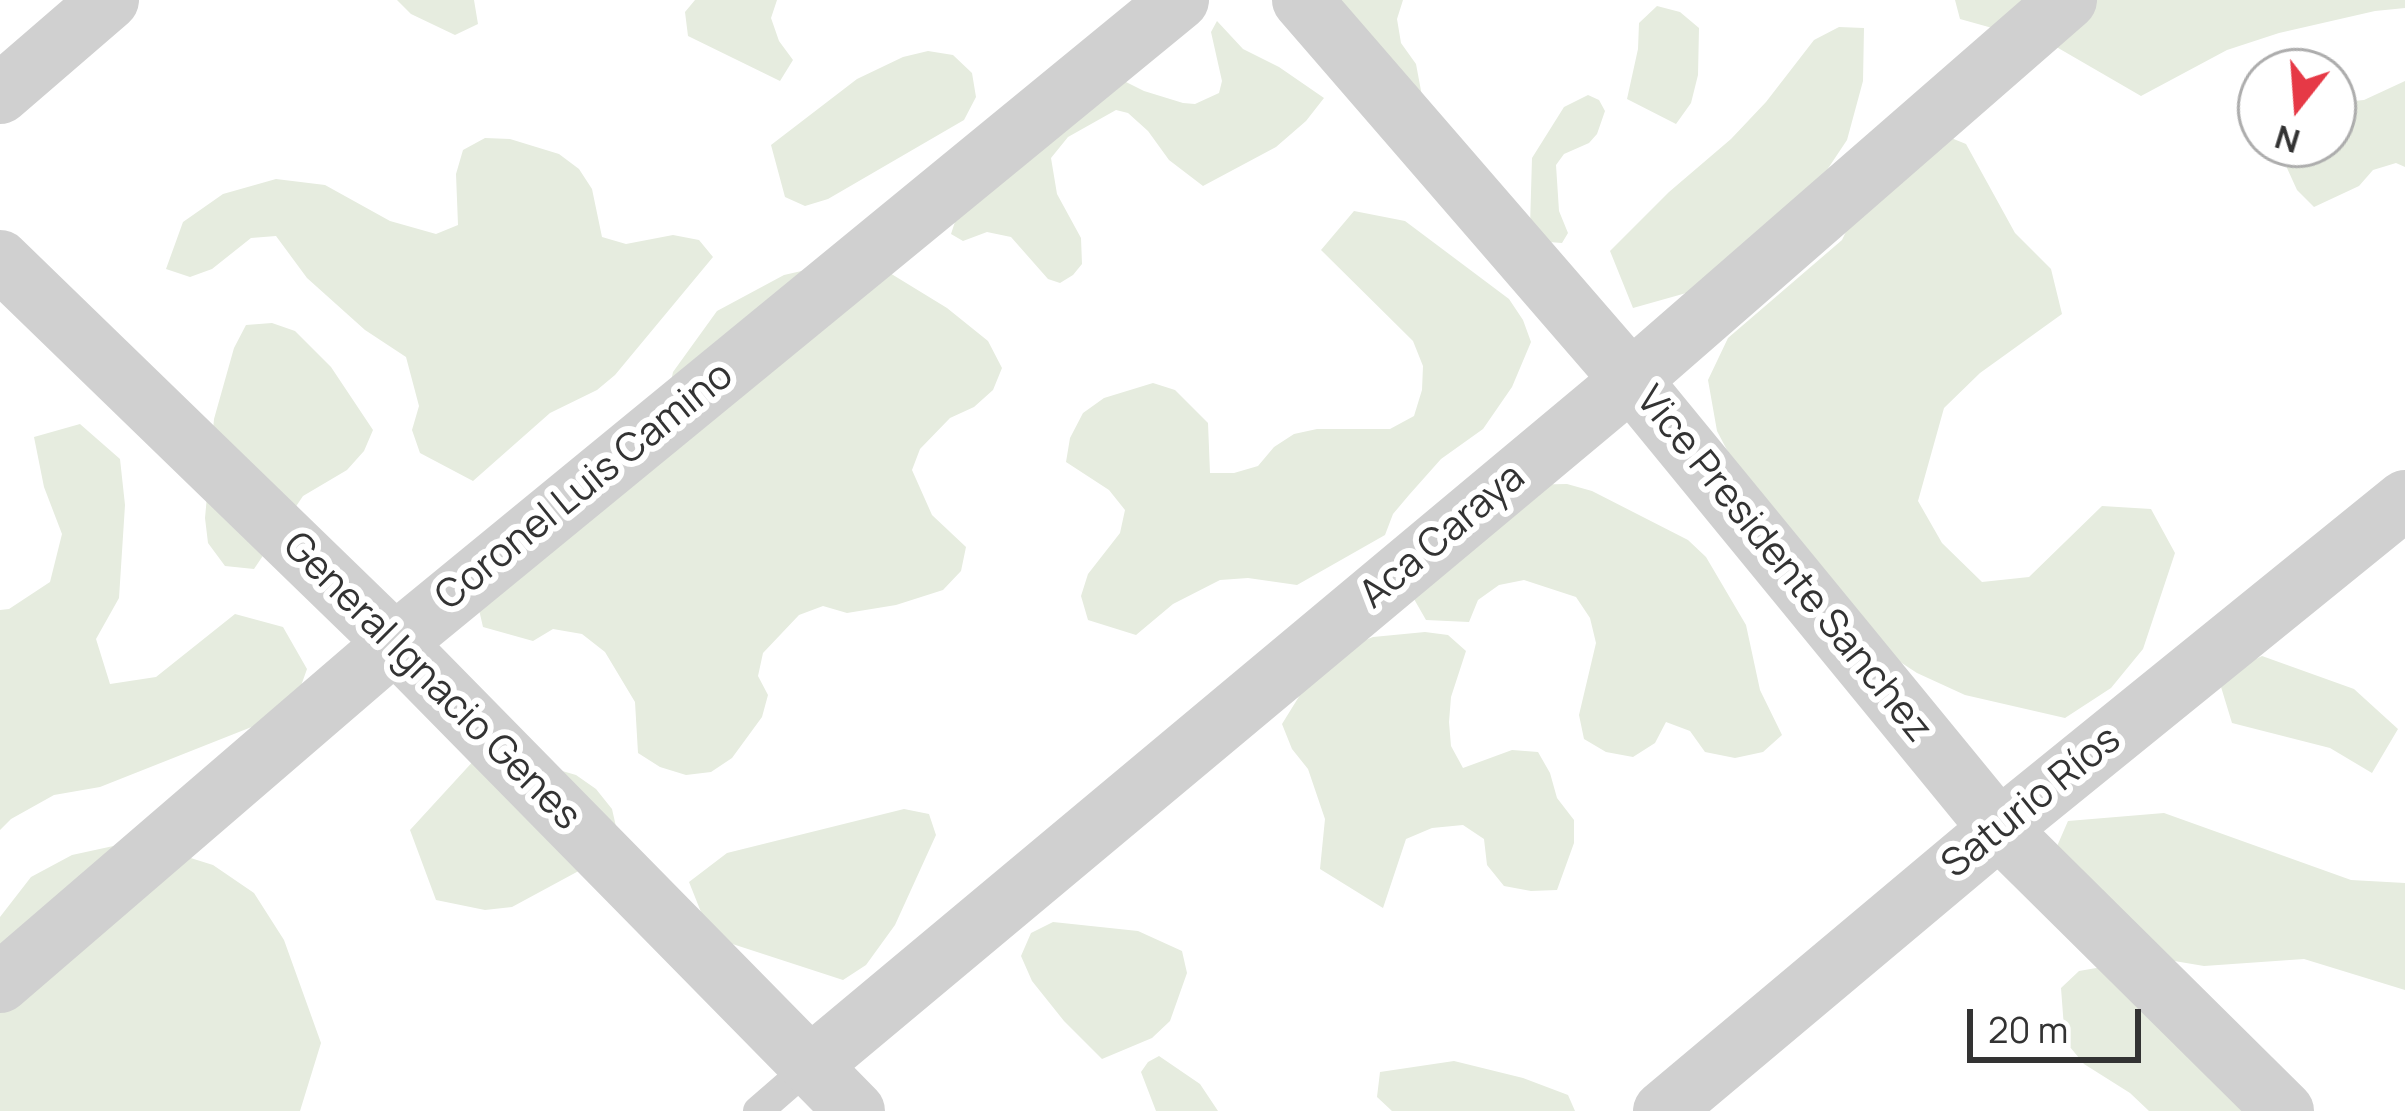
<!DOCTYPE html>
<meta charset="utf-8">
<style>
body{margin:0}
#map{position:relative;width:2405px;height:1111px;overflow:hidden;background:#fff;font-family:Manrope,sans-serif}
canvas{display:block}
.north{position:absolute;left:2237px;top:48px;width:120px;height:120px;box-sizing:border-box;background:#fff;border:3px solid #adadad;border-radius:50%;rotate:197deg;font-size:33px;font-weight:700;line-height:48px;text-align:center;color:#333}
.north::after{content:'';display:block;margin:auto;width:42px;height:54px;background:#e63946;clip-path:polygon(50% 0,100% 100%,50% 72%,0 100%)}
.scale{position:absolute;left:1967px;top:1009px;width:174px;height:54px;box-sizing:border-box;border:6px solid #333;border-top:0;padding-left:15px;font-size:36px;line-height:42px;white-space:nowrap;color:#333;-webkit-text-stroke:9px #fff;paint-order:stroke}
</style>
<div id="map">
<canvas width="2405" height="1111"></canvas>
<div class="north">N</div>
<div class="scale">20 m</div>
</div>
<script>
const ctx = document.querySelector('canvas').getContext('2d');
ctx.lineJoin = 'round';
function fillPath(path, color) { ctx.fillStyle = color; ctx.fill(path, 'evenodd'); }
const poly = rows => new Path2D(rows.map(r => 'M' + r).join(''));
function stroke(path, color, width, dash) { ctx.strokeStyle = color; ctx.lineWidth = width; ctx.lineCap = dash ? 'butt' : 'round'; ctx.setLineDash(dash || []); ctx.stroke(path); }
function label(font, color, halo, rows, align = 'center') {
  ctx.font = font + ' Manrope,sans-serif'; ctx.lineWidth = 12; ctx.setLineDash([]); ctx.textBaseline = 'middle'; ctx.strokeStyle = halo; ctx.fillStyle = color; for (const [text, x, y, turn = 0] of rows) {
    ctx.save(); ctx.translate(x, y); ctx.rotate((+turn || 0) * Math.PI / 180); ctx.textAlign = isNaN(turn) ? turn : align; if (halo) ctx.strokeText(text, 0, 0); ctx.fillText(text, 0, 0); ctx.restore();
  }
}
const green = poly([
 [397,0,474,0,478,24,455,35,411,14],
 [695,0,777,0,771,18,779,41,793,60,780,81,688,36,685,12],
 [1318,0,1403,0,1397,19,1401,43,1416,64,1425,112],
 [1955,0,2405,0,2405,8,2375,11,2279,33,2227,50,2141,96,2053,45,1960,19],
 [1657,6,1680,12,1699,28,1698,75,1691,103,1676,124,1627,99,1638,49,1639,23],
 [1217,21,1243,49,1279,67,1324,98,1306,121,1276,147,1203,186,1169,160,1148,131,1128,113,1116,110,1068,137,1051,158,1057,194,1081,238,1082,264,1073,275,1060,283,1048,279,1011,237,987,232,963,241,951,234,967,185,1112,75,1144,91,1183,103,1195,104,1219,93,1222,81,1211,32],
 [1839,27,1864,28,1863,81,1847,140,1817,185,1704,288,1633,308,1610,251,1669,192,1731,139,1766,102,1814,40],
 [928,51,953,55,972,73,976,97,964,120,828,199,805,206,785,197,771,145,857,79,903,57],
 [2405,81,2405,167,2396,163,2373,170,2359,186,2314,207,2297,190,2287,168,2283,144,2333,144,2333,103,2364,100],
 [1588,95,1599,100,1605,111,1597,134,1589,143,1564,154,1556,165,1559,211,1568,233,1562,243,1549,242,1530,227,1532,158,1564,107],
 [1924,127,1966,144,2015,233,2051,269,2062,314,1980,373,1944,408,1918,501,1942,543,1982,582,2029,577,2102,506,2151,509,2175,553,2143,649,2111,688,2065,718,1965,695,1917,673,1827,614,1789,568,1717,431,1708,380,1728,338,1842,240,1883,154],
 [485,138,510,139,559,154,579,169,592,189,602,237,626,244,673,235,699,240,713,257,615,375,597,390,550,413,473,481,420,453,412,430,419,406,406,357,365,330,307,278,276,236,251,238,212,269,190,277,166,269,183,222,223,194,276,179,325,185,390,221,436,234,458,225,456,174,463,150],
 [1354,211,1405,221,1509,299,1523,320,1531,342,1512,387,1483,429,1441,459,1409,495,1393,514,1385,535,1297,585,1248,578,1220,580,1173,604,1136,635,1088,620,1081,596,1088,574,1120,533,1125,510,1109,490,1066,462,1070,438,1083,413,1104,398,1153,383,1175,390,1208,423,1210,473,1234,473,1258,466,1274,447,1294,434,1317,429,1390,429,1414,416,1422,390,1423,366,1413,341,1321,250],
 [854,259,880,267,947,308,988,341,1002,368,993,390,974,407,950,418,920,449,912,470,932,515,966,547,961,571,943,590,896,605,847,613,823,606,799,615,763,653,758,676,768,695,762,717,732,758,711,772,686,775,660,767,638,753,635,702,605,652,582,634,553,629,533,641,483,627,477,601,658,443,673,372,717,311,784,275],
 [272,323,295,331,331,367,373,430,364,451,347,470,303,496,254,569,225,566,208,543,205,518,214,419,234,348,246,325],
 [80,424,120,459,125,505,119,598,96,639,110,684,156,677,235,614,283,627,307,669,292,711,100,787,54,795,11,819,0,830,0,610,9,609,50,582,62,534,44,487,34,437],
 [1567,484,1592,491,1688,540,1706,557,1746,625,1760,690,1782,735,1763,752,1735,758,1705,752,1690,731,1666,722,1655,743,1633,757,1606,752,1584,739,1579,715,1596,643,1590,618,1576,597,1524,580,1499,585,1478,600,1469,622,1426,620,1414,599,1516,485],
 [1425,632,1448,635,1466,651,1451,697,1449,722,1451,746,1463,768,1512,750,1538,752,1550,773,1557,798,1574,820,1574,843,1557,890,1531,891,1504,886,1487,865,1484,839,1463,825,1432,828,1406,839,1383,908,1320,869,1325,819,1308,769,1292,749,1282,724,1308,682,1348,647,1373,637],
 [2262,656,2354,689,2398,729,2372,773,2330,748,2232,723,2218,677],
 [477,757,528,761,576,775,596,789,612,809,617,831,586,867,512,907,485,910,436,900,410,830],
 [904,809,929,814,936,835,895,925,866,965,843,980,711,937,689,882,727,853],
 [2164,813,2351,880,2405,883,2405,990,2304,959,2204,966,2115,951,2034,899,2068,821],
 [118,845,165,850,213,865,254,893,284,940,321,1043,300,1111,0,1111,0,917,31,877,72,855],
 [1053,922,1138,931,1182,951,1187,973,1170,1021,1152,1038,1102,1059,1064,1021,1032,981,1021,956,1031,933],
 [2102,967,2248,1111,2149,1111,2130,1093,2084,1064,2065,1041,2061,988,2079,971],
 [1159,1056,1200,1084,1218,1111,1156,1111,1141,1072,1148,1062],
 [1454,1061,1523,1078,1568,1095,1575,1111,1392,1111,1377,1097,1380,1072]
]);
const service = poly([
 [758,1111,811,1065]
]);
const minor = poly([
 [1302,0,1631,380,1999,829,2284,1111],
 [0,94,109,0],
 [0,260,395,643,855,1111],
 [0,983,395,643,1179,0],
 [811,1065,1631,380,2067,0],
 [1663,1111,1999,829,2405,500]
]);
const streetNames = [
 ["Coronel Luis Camino",585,487,-39],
 ["Aca Caraya",1443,537,-40],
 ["Vice Presidente Sanchez",1783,565,51],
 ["General Ignacio Genes",431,682,45],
 ["Saturio Ríos",2032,803,-39]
];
fillPath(green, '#e6ecdf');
stroke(service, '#d0d0d0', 30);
stroke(minor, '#d0d0d0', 60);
label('39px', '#333', '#fff', streetNames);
</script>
